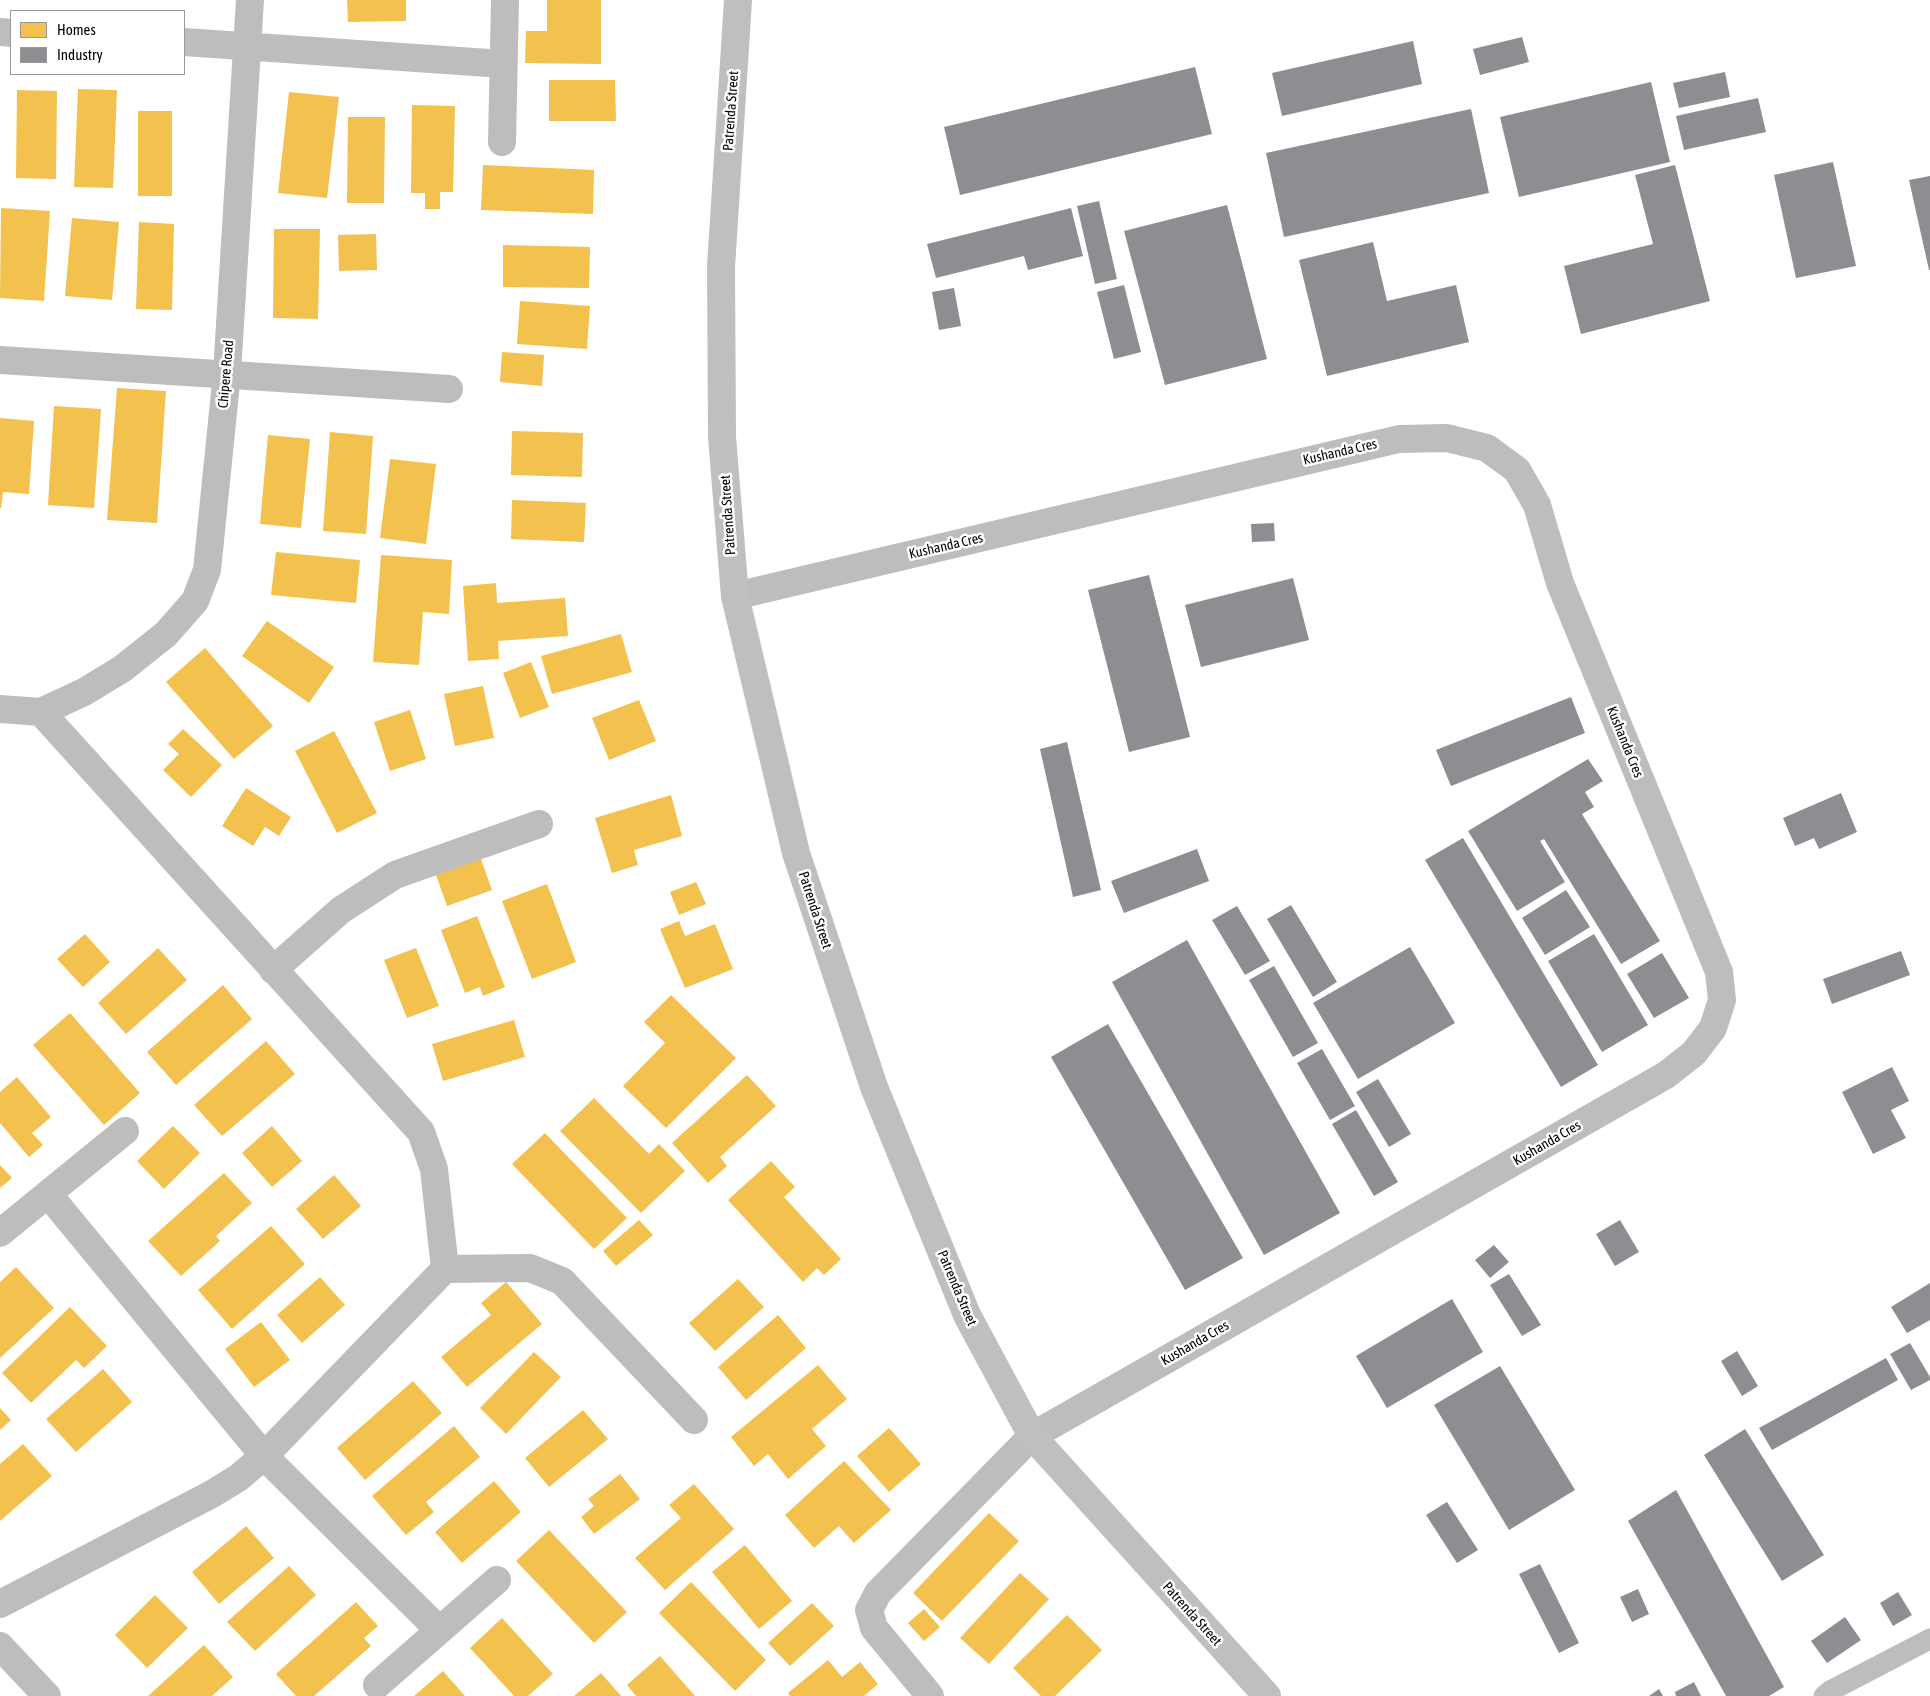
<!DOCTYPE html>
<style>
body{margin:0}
#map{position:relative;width:1930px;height:1696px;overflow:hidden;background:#fff;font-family:"Asap Condensed",sans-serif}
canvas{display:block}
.legend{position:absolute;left:10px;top:10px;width:175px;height:65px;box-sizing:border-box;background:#fff;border:1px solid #999;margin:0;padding:6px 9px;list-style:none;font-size:15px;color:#000}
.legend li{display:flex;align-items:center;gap:10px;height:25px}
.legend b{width:25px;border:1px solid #999}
</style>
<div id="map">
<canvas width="1930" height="1696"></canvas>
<ul class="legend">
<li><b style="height:14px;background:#f2c14e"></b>Homes</li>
<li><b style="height:14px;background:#8d8d92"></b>Industry</li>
</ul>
</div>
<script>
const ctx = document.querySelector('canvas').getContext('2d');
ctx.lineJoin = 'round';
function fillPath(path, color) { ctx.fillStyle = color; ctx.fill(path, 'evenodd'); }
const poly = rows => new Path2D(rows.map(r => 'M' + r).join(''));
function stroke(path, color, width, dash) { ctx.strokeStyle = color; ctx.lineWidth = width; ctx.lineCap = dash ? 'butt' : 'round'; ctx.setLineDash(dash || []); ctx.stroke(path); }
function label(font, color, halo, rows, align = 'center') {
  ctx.font = font + ' "Asap Condensed",sans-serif'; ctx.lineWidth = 5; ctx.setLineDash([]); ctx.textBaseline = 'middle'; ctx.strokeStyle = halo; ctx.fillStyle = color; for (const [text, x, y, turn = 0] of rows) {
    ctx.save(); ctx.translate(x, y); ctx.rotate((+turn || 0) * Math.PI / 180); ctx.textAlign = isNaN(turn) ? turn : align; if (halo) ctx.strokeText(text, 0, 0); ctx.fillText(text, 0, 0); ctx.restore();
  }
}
const homes = poly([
 [347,0,406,0,406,21,348,22],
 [547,0,601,0,601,64,525,63,526,31,547,31],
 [549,80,615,80,616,121,549,121],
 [78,89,117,90,113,188,74,187],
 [17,90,57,91,56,179,16,178],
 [289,92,339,97,327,198,278,193],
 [412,105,455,106,453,192,440,192,440,209,425,209,425,193,411,193],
 [138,111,172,111,172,196,138,196],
 [348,117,385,117,384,203,347,203],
 [483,165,594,170,593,214,481,210],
 [1,208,50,211,44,301,0,298],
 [72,218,119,222,112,300,65,296],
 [139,222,174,224,172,310,136,309],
 [274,229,320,229,318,319,273,318],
 [376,234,377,270,339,271,338,235],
 [503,245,590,247,589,288,503,287],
 [520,301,590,306,587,349,517,344],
 [502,352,544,355,542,386,500,382],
 [117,388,166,391,157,523,107,520],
 [54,406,101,409,94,508,48,505],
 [0,418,34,421,29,494,3,492,1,508,0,508],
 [512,431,583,433,582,477,511,475],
 [330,432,373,436,366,534,323,531],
 [268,435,310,439,301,528,260,524],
 [390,459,436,464,426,544,380,538],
 [512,500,586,503,584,542,511,539],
 [276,552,360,560,356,603,271,595],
 [381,555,452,560,449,614,423,612,419,665,373,662],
 [496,583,497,603,565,598,568,636,498,641,499,659,468,661,463,586],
 [267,621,334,667,309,703,242,656],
 [621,634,632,672,552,694,541,656],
 [205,648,273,726,234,759,166,682],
 [531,662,549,707,520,718,503,673],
 [483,686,494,738,455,746,444,694],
 [639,700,656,741,609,760,592,718],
 [410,710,426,759,390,771,374,722],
 [183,729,222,765,191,797,163,770,179,754,168,744],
 [334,731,377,813,337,833,295,751],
 [246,788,291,817,279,836,265,827,253,846,222,826],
 [671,795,682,836,634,850,638,865,612,873,595,818],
 [481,859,492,890,447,906,436,875],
 [696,882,706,904,679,915,670,892],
 [547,884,576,962,532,979,502,901],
 [477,916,505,987,483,996,480,987,465,993,441,930],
 [679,921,685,936,715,924,733,969,685,988,660,929],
 [85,934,110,962,83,987,57,959],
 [158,948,187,980,126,1034,98,1003],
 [416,948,439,1006,407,1018,384,960],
 [223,985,252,1019,176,1085,147,1052],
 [671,995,736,1058,666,1128,623,1086,665,1043,644,1022],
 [70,1013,140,1093,104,1125,33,1045],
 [514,1020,525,1057,443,1081,432,1044],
 [266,1041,295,1074,222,1136,194,1105],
 [747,1075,776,1106,720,1157,727,1166,708,1183,672,1143],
 [17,1077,51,1117,32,1133,43,1145,29,1157,0,1123,0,1092],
 [594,1098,649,1154,659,1144,685,1171,641,1213,560,1131],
 [173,1126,200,1153,164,1189,137,1161],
 [272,1126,302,1161,272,1187,242,1153],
 [545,1133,627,1218,594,1249,512,1164],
 [771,1161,795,1187,784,1197,841,1259,824,1275,817,1268,803,1282,728,1200],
 [0,1165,12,1178,0,1188],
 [224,1173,252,1203,216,1236,220,1241,181,1276,148,1241],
 [334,1175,361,1206,323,1239,296,1209],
 [639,1220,653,1235,616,1266,603,1251],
 [271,1226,305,1264,232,1329,198,1290],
 [16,1267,54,1308,0,1358,0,1282],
 [320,1277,345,1305,302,1343,277,1315],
 [738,1279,764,1307,715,1351,689,1323],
 [506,1282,542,1324,467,1387,441,1357,491,1315,481,1303],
 [70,1307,107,1346,84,1368,76,1360,31,1403,2,1373],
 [778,1315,806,1348,746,1400,718,1367],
 [261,1322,290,1360,254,1387,225,1349],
 [534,1352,561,1377,506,1434,480,1408],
 [818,1365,847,1399,812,1429,826,1446,788,1479,768,1454,754,1466,731,1437],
 [103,1369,132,1402,76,1452,46,1419],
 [413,1381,442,1413,365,1480,337,1448],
 [0,1408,11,1420,0,1430],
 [583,1410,608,1439,549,1487,525,1458],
 [454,1426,480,1457,426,1502,434,1512,406,1535,372,1496],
 [889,1428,921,1464,889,1492,857,1456],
 [23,1444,52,1476,0,1521,0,1464],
 [844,1461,891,1510,854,1543,839,1526,814,1548,785,1515],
 [620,1474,640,1499,594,1534,581,1517,594,1506,588,1499],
 [494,1481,521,1512,462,1563,435,1532],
 [694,1484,734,1529,665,1590,635,1558,681,1518,669,1505],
 [989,1513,1019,1541,942,1621,913,1593],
 [246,1526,274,1558,219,1604,192,1572],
 [549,1530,627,1612,594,1643,516,1561],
 [745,1545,792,1601,759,1629,712,1572],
 [289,1566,316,1595,255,1651,227,1622],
 [1020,1573,1049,1599,989,1664,960,1638],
 [691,1582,766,1660,735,1691,659,1613],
 [155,1595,188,1628,147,1668,115,1635],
 [356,1602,378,1626,364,1638,371,1646,314,1696,296,1696,276,1674],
 [812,1603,834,1626,790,1666,768,1643],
 [924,1609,940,1627,924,1641,908,1623],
 [1067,1615,1102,1650,1055,1696,1041,1696,1013,1668],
 [502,1618,553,1674,528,1696,514,1696,470,1648],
 [204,1645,233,1677,212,1696,148,1696],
 [660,1656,695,1696,636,1696,627,1685],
 [828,1660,842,1677,860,1662,878,1684,864,1696,790,1696,788,1693],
 [443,1671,465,1696,414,1696],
 [601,1673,621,1696,574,1696]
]);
const industry = poly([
 [1522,37,1529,62,1480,75,1473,49],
 [1413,41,1422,84,1282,116,1272,73],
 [1195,67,1212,134,960,195,944,127],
 [1725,72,1730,97,1679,108,1673,83],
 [1651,82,1670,162,1519,197,1500,117],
 [1758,98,1766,132,1684,150,1676,116],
 [1471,109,1489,193,1284,237,1266,153],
 [1833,162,1856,266,1796,278,1774,175],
 [1675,165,1710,301,1581,334,1564,266,1653,244,1635,175],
 [1930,176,1930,270,1929,270,1909,180],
 [1099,201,1117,279,1095,284,1077,206],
 [1227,205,1267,359,1165,385,1124,231],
 [1071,208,1083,256,1028,270,1024,256,936,278,927,244],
 [1373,242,1387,301,1456,285,1469,342,1327,376,1299,260],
 [1124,285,1141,352,1114,359,1097,292],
 [954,288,961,326,939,330,932,292],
 [1274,523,1275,541,1252,542,1251,524],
 [1149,575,1190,737,1129,752,1088,590],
 [1293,578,1309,640,1201,667,1185,605],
 [1571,697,1585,733,1451,786,1436,750],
 [1067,742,1101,890,1073,897,1040,749],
 [1588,759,1603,781,1585,792,1594,807,1582,814,1660,941,1621,964,1544,839,1540,841,1565,882,1517,911,1468,831],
 [1841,793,1857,832,1819,849,1814,838,1795,846,1783,818],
 [1463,838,1598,1065,1561,1087,1425,860],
 [1197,849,1209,881,1124,913,1111,881],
 [1566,890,1590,927,1545,955,1522,918],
 [1291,905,1337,982,1313,997,1267,919],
 [1237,906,1270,961,1245,975,1212,920],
 [1594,934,1648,1025,1602,1052,1548,961],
 [1187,940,1340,1213,1264,1255,1112,982],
 [1410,947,1455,1023,1358,1079,1313,1003],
 [1901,951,1910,975,1832,1004,1823,979],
 [1662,953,1689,998,1654,1018,1627,974],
 [1274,966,1318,1043,1293,1057,1249,980],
 [1108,1024,1243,1258,1185,1290,1051,1057],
 [1322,1049,1355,1106,1330,1120,1297,1063],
 [1892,1067,1909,1101,1891,1110,1906,1138,1873,1154,1842,1092],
 [1378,1079,1411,1134,1389,1147,1356,1092],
 [1356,1110,1398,1182,1374,1196,1332,1124],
 [1620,1220,1639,1252,1615,1266,1596,1234],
 [1494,1245,1509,1262,1490,1278,1475,1260],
 [1509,1274,1541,1325,1522,1336,1490,1285],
 [1930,1283,1930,1320,1907,1333,1891,1307],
 [1452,1299,1483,1352,1387,1408,1356,1356],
 [1910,1343,1930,1377,1930,1380,1911,1390,1890,1354],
 [1737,1351,1758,1386,1742,1396,1721,1361],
 [1886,1358,1898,1380,1772,1450,1759,1428],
 [1500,1366,1575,1490,1509,1530,1434,1405],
 [1745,1429,1824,1555,1782,1581,1704,1455],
 [1676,1490,1784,1687,1769,1696,1726,1696,1628,1521],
 [1447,1502,1478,1550,1457,1563,1426,1515],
 [1540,1564,1579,1643,1559,1653,1519,1574],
 [1638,1589,1649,1614,1632,1622,1620,1597],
 [1898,1592,1912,1615,1893,1626,1880,1603],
 [1845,1617,1861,1640,1827,1663,1811,1641],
 [1694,1682,1701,1696,1676,1696,1675,1692],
 [1659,1689,1663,1696,1649,1696]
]);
const lane = poly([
 [1824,1696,1830,1691,1930,1639]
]);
const street = poly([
 [0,32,11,33],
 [184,42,503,64],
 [502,142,505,0],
 [0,360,449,389],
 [735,596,1399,439,1447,438,1487,448,1517,470,1537,505,1560,583,1719,972,1722,1000,1713,1028,1694,1053,1666,1075,1032,1436,878,1593,869,1610,874,1628,930,1696],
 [0,709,41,712,84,692,122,669,166,634,195,601,207,570,227,373,250,0],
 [41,712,421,1132,434,1169,445,1269],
 [273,970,341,910,395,875,539,824],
 [48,1194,264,1456,439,1630],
 [0,1233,125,1131],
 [0,1604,212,1494,238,1478,264,1456,445,1269,530,1268,562,1281,694,1420],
 [0,1646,47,1696],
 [377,1685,497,1580]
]);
const secondary = poly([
 [738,0,721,267,722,437,735,596,796,853,874,1087,967,1315,1032,1436,1267,1696]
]);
const streetNames = [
 ["Patrenda Street",731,111,-86],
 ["Chipere Road",226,374,-85],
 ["Kushanda Cres",1340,452,-13],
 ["Patrenda Street",728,515,-94],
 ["Kushanda Cres",946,546,-13],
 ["Kushanda Cres",1625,742,68],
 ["Patrenda Street",815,910,72],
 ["Kushanda Cres",1547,1143,-30],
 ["Patrenda Street",957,1288,67],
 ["Kushanda Cres",1195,1343,-30],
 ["Patrenda Street",1192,1614,48]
];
fillPath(homes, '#f2c14e');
fillPath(industry, '#8d8d92');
stroke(lane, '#bdbdbd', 21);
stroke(street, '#bdbdbd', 28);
stroke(secondary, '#bfbfbf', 28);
label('14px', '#000', '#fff', streetNames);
</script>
